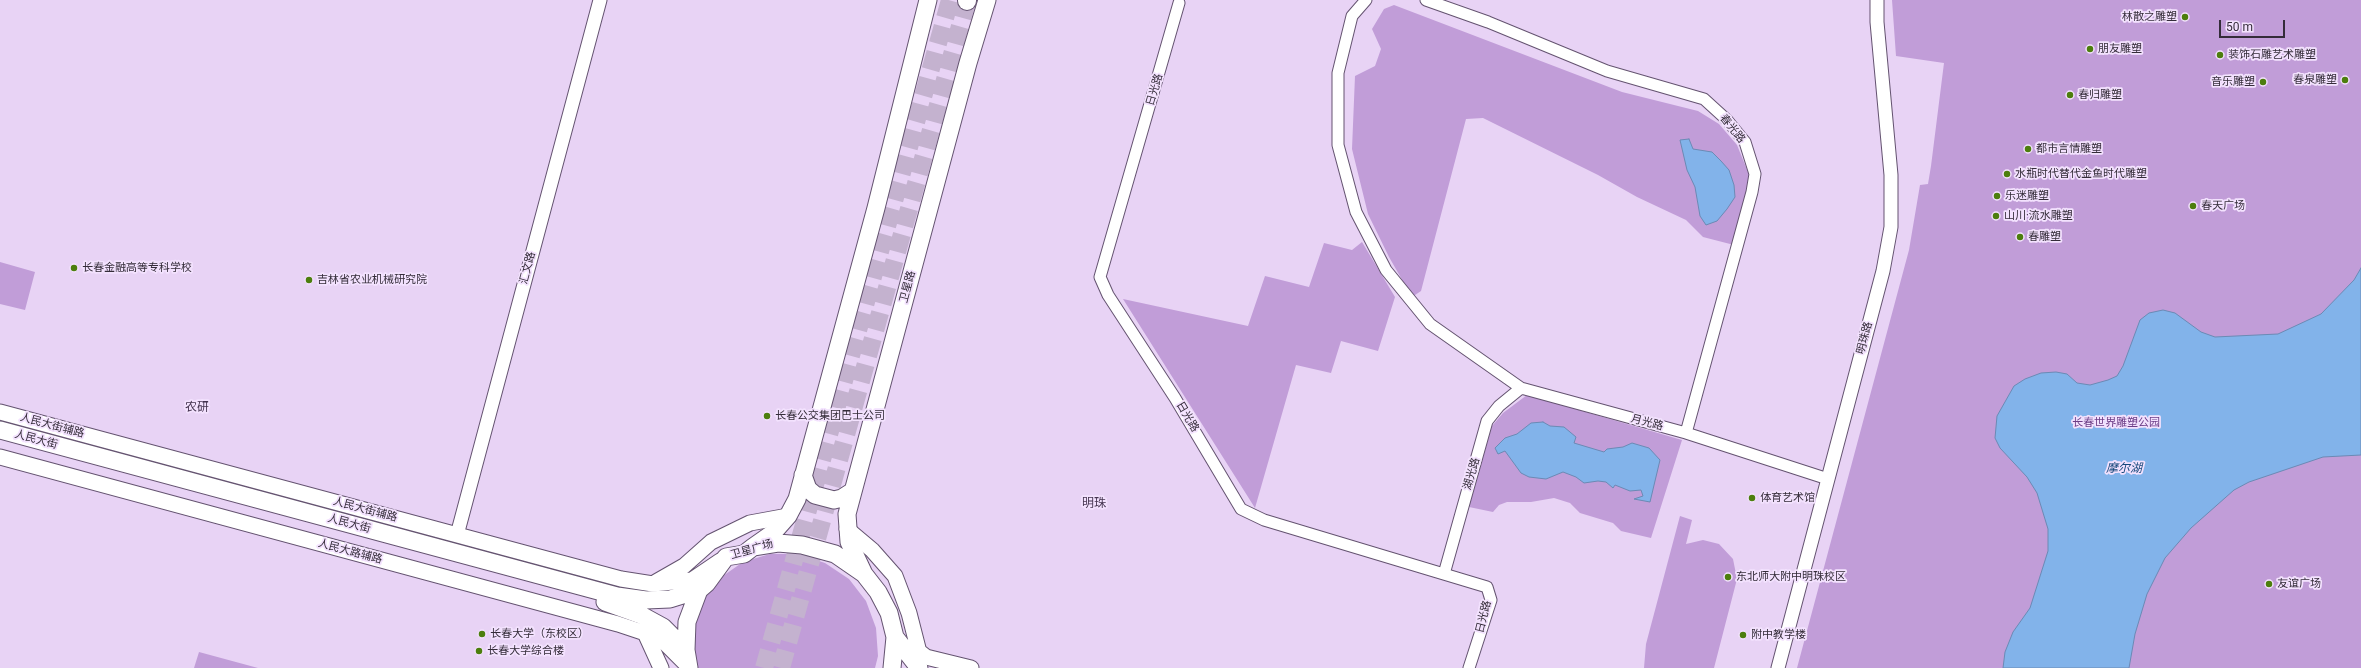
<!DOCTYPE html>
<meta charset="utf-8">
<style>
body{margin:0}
#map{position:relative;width:2361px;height:668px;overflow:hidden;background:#e8d3f5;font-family:Roboto,sans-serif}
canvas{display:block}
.scale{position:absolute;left:2219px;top:20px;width:66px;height:18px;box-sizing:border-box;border:2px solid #342c39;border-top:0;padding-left:5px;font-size:12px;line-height:14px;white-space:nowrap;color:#342c39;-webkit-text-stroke:3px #f3e2fe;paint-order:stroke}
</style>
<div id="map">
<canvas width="2361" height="668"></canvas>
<div class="scale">50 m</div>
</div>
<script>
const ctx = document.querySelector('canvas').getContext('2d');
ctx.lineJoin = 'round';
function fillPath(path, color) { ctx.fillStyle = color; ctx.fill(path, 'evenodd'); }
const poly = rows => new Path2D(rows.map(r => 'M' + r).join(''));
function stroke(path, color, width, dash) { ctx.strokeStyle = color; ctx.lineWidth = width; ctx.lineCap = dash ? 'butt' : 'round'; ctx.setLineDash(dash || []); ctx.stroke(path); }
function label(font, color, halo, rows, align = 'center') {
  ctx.font = font + ' Roboto,"Noto Sans SC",sans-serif'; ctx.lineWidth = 3.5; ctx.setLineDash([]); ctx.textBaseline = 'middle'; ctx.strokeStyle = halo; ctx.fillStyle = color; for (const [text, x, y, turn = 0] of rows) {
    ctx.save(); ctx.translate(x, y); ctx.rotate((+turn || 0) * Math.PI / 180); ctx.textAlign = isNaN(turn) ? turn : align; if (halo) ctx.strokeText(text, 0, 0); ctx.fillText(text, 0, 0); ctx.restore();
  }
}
const green = poly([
 [1892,0,2361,0,2361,668,1797,668,1909,250,1920,185,1928,184,1931,166,1944,63,1896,56],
 [1394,5,1622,92,1698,111,1719,124,1737,145,1750,177,1734,245,1703,237,1686,220,1637,197,1598,175,1483,118,1466,119,1421,291,1412,297,1389,257,1368,214,1352,149,1355,76,1375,66,1381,49,1372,29,1384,9],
 [1362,242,1395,297,1378,351,1341,341,1331,373,1296,365,1255,508,1123,299,1248,326,1265,276,1309,287,1324,243,1352,250],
 [0,262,35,272,25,310,0,304],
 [1527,395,1682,440,1651,538,1621,531,1613,523,1580,513,1570,503,1554,498,1531,502,1507,502,1499,505,1493,512,1469,507,1492,426,1503,413],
 [1680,516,1692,520,1686,544,1703,540,1719,544,1733,559,1737,579,1714,668,1644,668,1646,644],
 [770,554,798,554,825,563,849,579,866,601,876,628,878,656,875,668,692,668,691,626,702,600,720,578,743,562],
 [199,652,258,668,194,668]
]);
const water = poly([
 [1689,139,1693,149,1712,152,1721,161,1729,170,1734,185,1735,197,1727,209,1717,221,1706,225,1700,216,1695,187,1687,170,1680,140,1689,139],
 [2361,268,2361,455,2323,457,2249,482,2234,490,2191,528,2165,558,2147,594,2135,634,2129,668,2003,668,2005,652,2013,632,2030,608,2048,551,2048,529,2037,493,2027,477,2000,448,1995,438,1997,416,2014,386,2025,379,2041,373,2056,372,2067,374,2077,383,2090,385,2108,380,2117,376,2123,366,2140,320,2149,313,2163,310,2175,313,2201,332,2215,337,2278,334,2321,314,2354,280,2361,268],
 [1543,422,1550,426,1564,427,1576,437,1574,443,1604,452,1607,449,1623,447,1632,443,1649,448,1660,460,1650,502,1634,499,1643,496,1641,490,1630,491,1615,485,1613,488,1606,482,1598,481,1584,483,1576,477,1563,472,1546,479,1529,477,1521,473,1505,451,1498,454,1495,448,1505,438,1517,434,1531,423,1543,422]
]);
const trunkTunnel = poly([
 [764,668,950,0],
 [781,668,967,1]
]);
const minor = poly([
 [1366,0,1352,16,1338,73,1338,145,1356,212,1386,270,1430,324,1521,388,1686,433,1828,479],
 [1426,0,1488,22,1607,71,1704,99,1727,120,1745,142,1755,174,1752,192,1686,433],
 [1179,3,1100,277,1108,295,1175,398,1241,509,1264,520,1487,587,1491,600,1469,668],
 [1444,574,1487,421,1499,406,1521,388]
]);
const tertiary = poly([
 [457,535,600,0],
 [1778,668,1883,271,1891,227,1891,175,1877,22,1877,0]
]);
const secondary = poly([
 [0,412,621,579,653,584,692,580,720,561],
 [0,457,618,624,660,638,689,667],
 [847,529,872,550,895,576,909,613,919,652],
 [656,582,684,566,711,542,750,523,788,516],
 [645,633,661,668],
 [912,646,926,657,971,668]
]);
const primary = poly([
 [0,430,617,596,646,600,670,599,699,590],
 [803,475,808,489,815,495,834,500,842,498,853,491],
 [753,547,773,533,788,516,797,499,876,208,928,0],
 [864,574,849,542,847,514,968,63,987,0],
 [605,602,641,615,663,627,686,650],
 [895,637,919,668],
 [689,668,686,650,687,622,699,590,707,583,726,557,744,554,753,547,778,543,802,545,835,554,864,574,878,592,889,613,895,637,892,668]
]);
const trunk = poly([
 [967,1,967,0]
]);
const markers = [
 [2185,17,4,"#4c7e0d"],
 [2090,49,4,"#4c7e0d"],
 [2220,55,4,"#4c7e0d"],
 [2345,80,4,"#4c7e0d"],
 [2263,82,4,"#4c7e0d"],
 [2070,95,4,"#4c7e0d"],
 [2028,149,4,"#4c7e0d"],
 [2007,174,4,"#4c7e0d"],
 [1997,196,4,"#4c7e0d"],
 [2193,206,4,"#4c7e0d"],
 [1996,216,4,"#4c7e0d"],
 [2020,237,4,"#4c7e0d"],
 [74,268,4,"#4c7e0d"],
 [309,280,4,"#4c7e0d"],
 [767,416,4,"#4c7e0d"],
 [1752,498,4,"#4c7e0d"],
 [1728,577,4,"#4c7e0d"],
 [2269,584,4,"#4c7e0d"],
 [482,634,4,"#4c7e0d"],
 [1743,635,4,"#4c7e0d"],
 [479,651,4,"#4c7e0d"]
];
const poiNames = [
 ["林散之雕塑",2177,17,"right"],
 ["朋友雕塑",2098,49],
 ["装饰石雕艺术雕塑",2228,55],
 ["春泉雕塑",2337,80,"right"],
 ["音乐雕塑",2255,82,"right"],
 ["春归雕塑",2078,95],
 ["都市言情雕塑",2036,149],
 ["水瓶时代替代金鱼时代雕塑",2015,174],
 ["乐迷雕塑",2005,196],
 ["春天广场",2201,206],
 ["山川·流水雕塑",2004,216],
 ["春雕塑",2028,237],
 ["长春金融高等专科学校",82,268],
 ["吉林省农业机械研究院",317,280],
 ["长春公交集团巴士公司",775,416],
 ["体育艺术馆",1760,498],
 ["东北师大附中明珠校区",1736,577],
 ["友谊广场",2277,584],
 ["长春大学（东校区）",490,634],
 ["附中教学楼",1751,635],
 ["长春大学综合楼",487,651]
];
const streetNames = [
 ["日光路",1155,90,-74],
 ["春光路",1732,129,51],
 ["汇文路",528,268,-75],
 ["卫星路",908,287,-75],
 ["明珠路",1865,338,-75],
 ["日光路",1187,417,59],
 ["月光路",1647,423,15],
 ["人民大街辅路",52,426,15],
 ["人民大街",36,440,15],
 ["湖光路",1472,474,-74],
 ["人民大街辅路",365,510,15],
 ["人民大街",349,524,15],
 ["卫星广场",752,550,-16],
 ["人民大路辅路",350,552,15],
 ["日光路",1484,617,-76]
];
const parkNames = [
 ["长春世界雕塑公园",2116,423]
];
const neighbourhoodNames = [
 ["农研",197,408],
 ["明珠",1094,504]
];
const waterNames = [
 ["摩尔湖",2124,469]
];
fillPath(green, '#c19dd8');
fillPath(water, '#82b3ea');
stroke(water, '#6b8ab5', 1);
stroke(trunkTunnel, '#c4b2cf', 18, [18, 9]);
stroke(minor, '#645370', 13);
stroke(tertiary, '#645370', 15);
stroke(secondary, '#645370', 17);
stroke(primary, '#645370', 19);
stroke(trunk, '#645370', 20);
stroke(minor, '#fff', 11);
stroke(tertiary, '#fff', 13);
stroke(secondary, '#fff', 15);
stroke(primary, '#fff', 17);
stroke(trunk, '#fff', 18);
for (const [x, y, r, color] of markers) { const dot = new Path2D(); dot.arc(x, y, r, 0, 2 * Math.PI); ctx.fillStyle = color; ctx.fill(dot); stroke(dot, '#f3e2fe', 1.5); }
label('11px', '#342c39', '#f3e2fe', poiNames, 'left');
label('11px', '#342c39', '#f3e2fe', streetNames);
label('11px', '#6c3d87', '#f3e2fe', parkNames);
label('12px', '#44334f', '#f3e2fe', neighbourhoodNames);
label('italic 12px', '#16487b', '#f3e2fe', waterNames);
</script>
